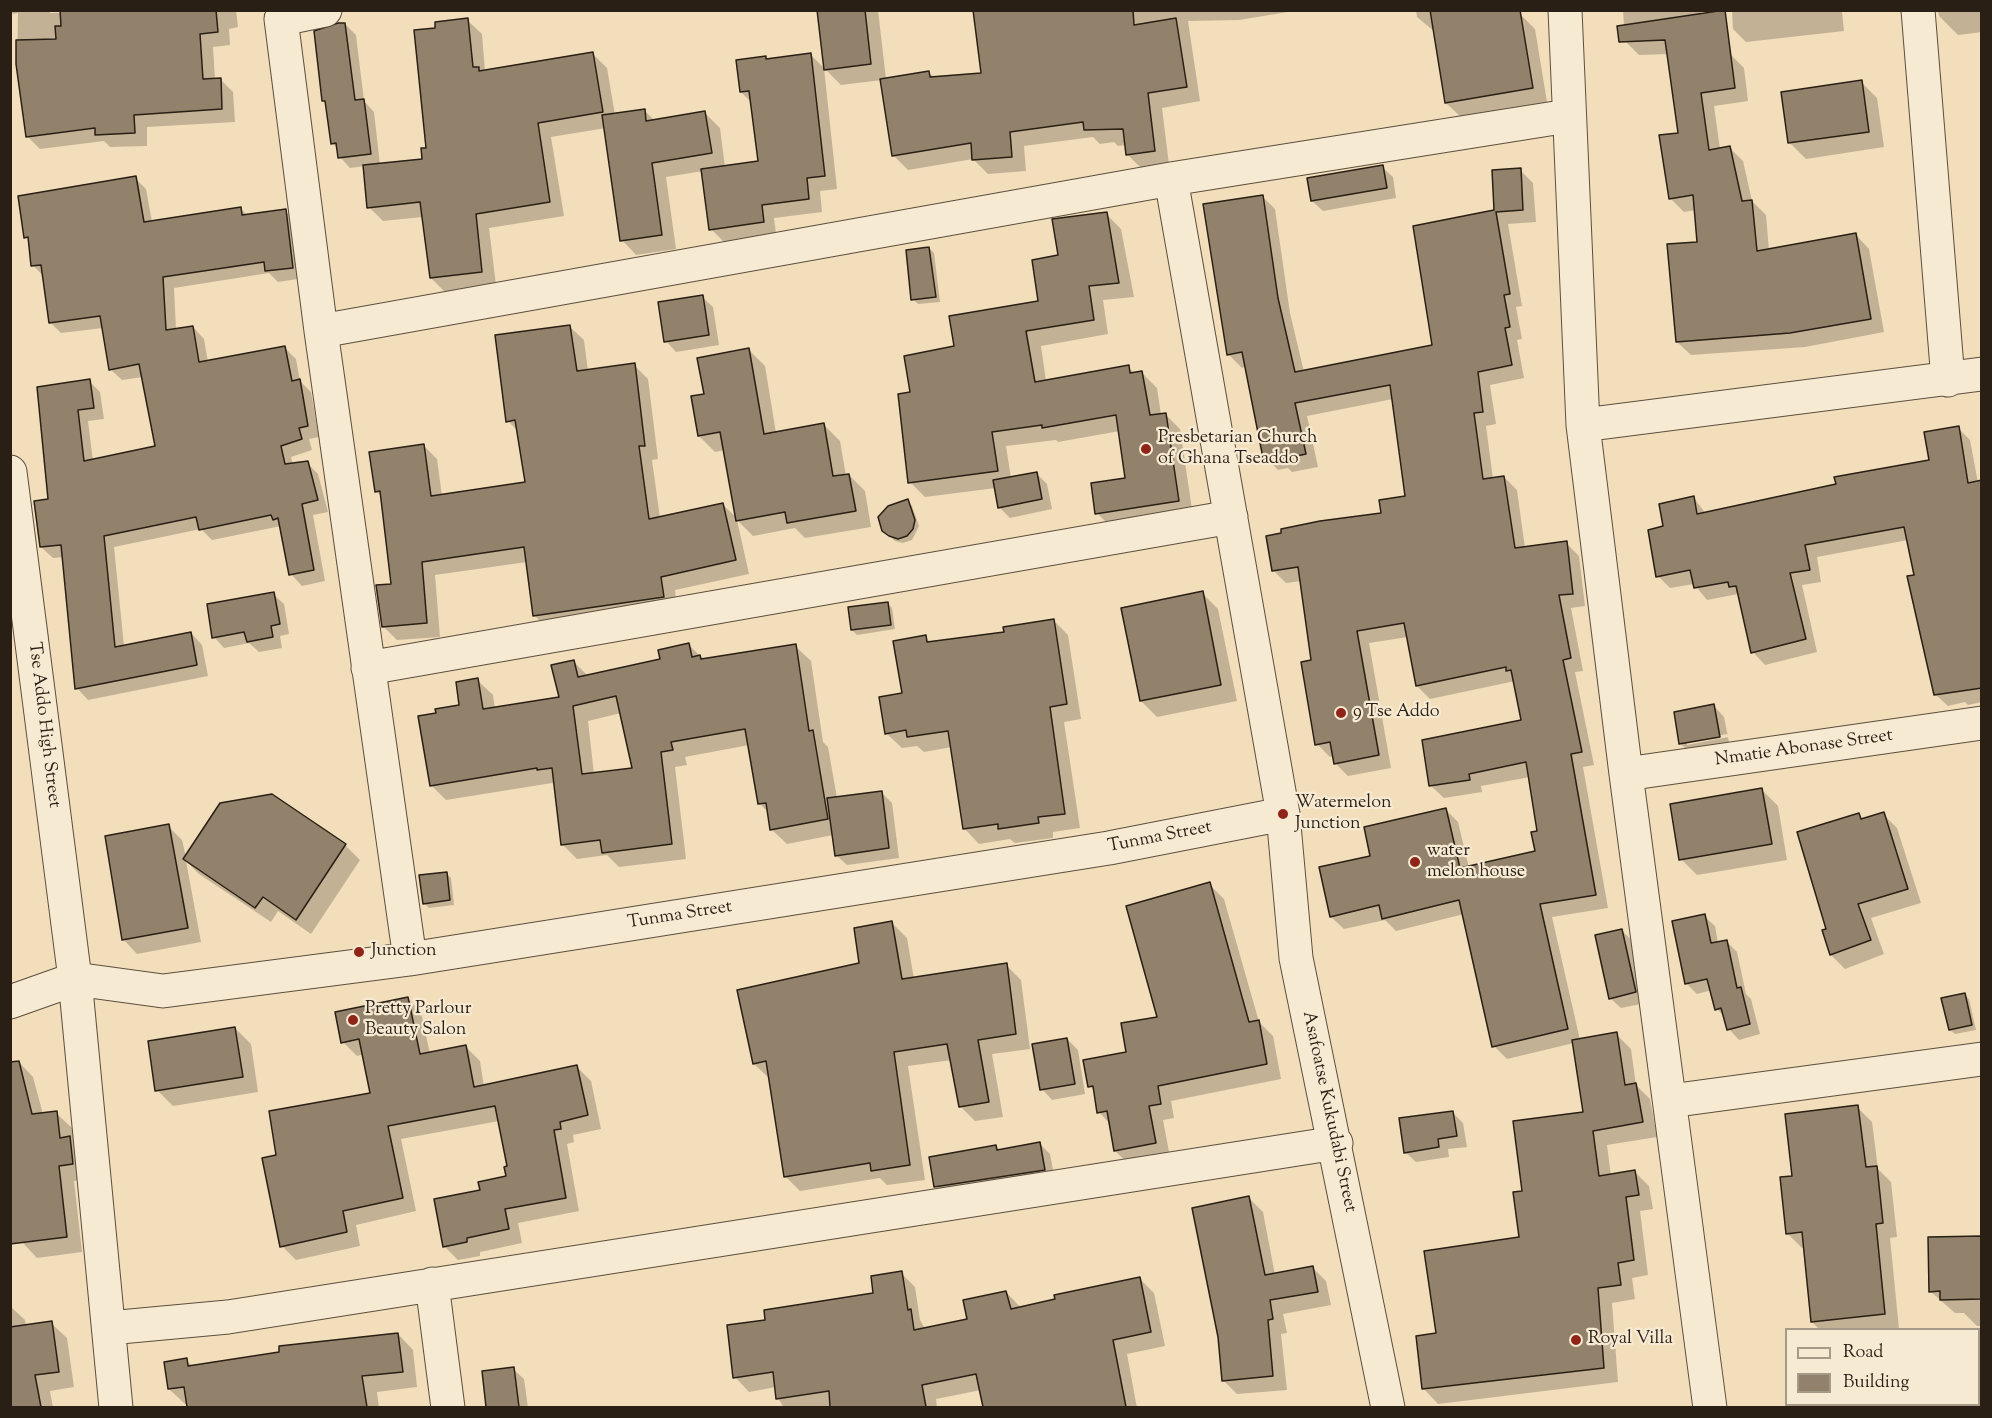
<!DOCTYPE html>
<style>
body{margin:0}
#map{position:relative;width:1992px;height:1418px;overflow:hidden;background:#f3debb;font-family:"Sorts Mill Goudy",serif}
canvas{display:block}
.frame{position:absolute;inset:0;border:12px solid #291f14;pointer-events:none}
.legend{position:absolute;left:1785px;top:1328px;width:195px;height:78px;box-sizing:border-box;background:#f7ead3;border:2px solid #a59987;margin:0;padding:8px 10px;list-style:none;font-size:18px;color:#291f14}
.legend li{display:flex;align-items:center;gap:12px;height:30px}
.legend b{width:30px;border:2px solid #a59987}
</style>
<div id="map">
<canvas width="1992" height="1418"></canvas>
<div class="frame"></div>
<ul class="legend">
<li><b style="height:8px;background:#f7ead3"></b>Road</li>
<li><b style="height:16px;background:#92826b"></b>Building</li>
</ul>
</div>
<script>
const ctx = document.querySelector('canvas').getContext('2d');
ctx.lineJoin = 'round';
function fillPath(path, color) { ctx.fillStyle = color; ctx.fill(path, 'evenodd'); }
const poly = rows => new Path2D(rows.map(r => 'M' + r).join(''));
function stroke(path, color, width, dash) { ctx.strokeStyle = color; ctx.lineWidth = width; ctx.lineCap = dash ? 'butt' : 'round'; ctx.setLineDash(dash || []); ctx.stroke(path); }
function label(font, color, halo, rows, align = 'center') {
  ctx.font = font + ' "Sorts Mill Goudy",serif'; ctx.lineWidth = 4.5; ctx.setLineDash([]); ctx.textBaseline = 'middle'; ctx.strokeStyle = halo; ctx.fillStyle = color; for (const [text, x, y, turn = 0] of rows) {
    ctx.save(); ctx.translate(x, y); ctx.rotate((+turn || 0) * Math.PI / 180); ctx.textAlign = isNaN(turn) ? turn : align; if (halo) ctx.strokeText(text, 0, 0); ctx.fillText(text, 0, 0); ctx.restore();
  }
}
const shadow = poly([
 [10,10,50,10,50,13,236,10,238,27,229,29,230,45,213,47,215,79,220,79,233,92,235,122,147,127,147,146,110,147,104,141,40,149,27,136,17,64,18,13,13,14],
 [819,10,878,10,886,79,929,73,935,78,983,75,975,10,1300,10,1239,20,1188,21,1200,101,1162,108,1169,165,1142,169,1127,154,1126,145,1118,146,1114,142,1100,144,1093,137,1024,146,1026,171,988,174,973,159,908,170,894,156,882,80,841,85,825,69],
 [1416,10,1512,10,1520,14,1535,29,1547,102,1461,117,1446,103,1435,32,1417,17],
 [1623,10,1701,10,1704,56,1730,54,1744,68,1748,101,1714,106,1720,149,1729,147,1743,161,1752,201,1766,215,1769,250,1856,235,1869,249,1884,332,1805,347,1691,355,1677,342,1699,243,1696,210,1684,212,1670,198,1680,134,1669,54,1639,55,1625,41],
 [1732,10,1849,10,1842,12,1844,31,1746,42,1733,29],
 [1938,10,1982,10,1982,32,1958,35,1939,16],
 [467,20,482,34,485,72,593,54,607,68,615,115,644,110,655,121,705,113,720,128,725,167,759,162,752,103,741,92,765,58,768,61,811,55,824,68,837,189,820,191,822,212,774,218,776,234,724,242,711,229,703,171,666,177,676,249,636,255,622,240,606,128,551,137,564,216,489,228,496,285,445,292,431,278,423,217,383,221,369,207,365,166,350,168,340,157,339,150,332,143,327,104,324,101,345,24,356,35,364,101,374,112,380,165,424,160,427,149,437,30],
 [1861,82,1877,98,1884,147,1806,159,1789,142],
 [1382,167,1393,177,1396,198,1323,211,1312,201],
 [1520,170,1533,183,1536,222,1508,224,1522,306,1516,307,1522,339,1517,340,1524,378,1490,385,1496,424,1486,426,1493,479,1504,477,1517,490,1525,548,1566,543,1579,556,1585,606,1571,608,1583,671,1575,672,1594,765,1583,767,1608,908,1552,917,1580,1040,1616,1034,1631,1049,1636,1085,1650,1099,1657,1137,1607,1145,1611,1176,1634,1171,1649,1186,1653,1209,1640,1211,1648,1275,1632,1278,1635,1299,1612,1303,1618,1382,1438,1404,1424,1389,1437,1335,1521,1238,1524,1192,1584,1113,1574,1043,1507,1059,1494,1046,1464,914,1396,931,1385,920,1344,929,1331,917,1371,857,1445,809,1458,822,1469,868,1536,852,1539,832,1530,777,1481,786,1482,792,1444,798,1431,786,1523,721,1515,681,1430,699,1417,686,1408,637,1369,643,1391,768,1348,776,1335,763,1334,756,1330,757,1317,744,1313,662,1301,581,1286,583,1273,570,1382,514,1407,497,1393,399,1307,416,1318,467,1292,472,1288,468,1278,470,1265,457,1247,366,1242,368,1229,355,1205,206,1262,196,1275,209,1290,313,1304,372,1433,346,1496,212],
 [135,178,146,189,152,222,240,208,248,216,285,211,297,222,304,278,278,282,269,273,174,288,176,330,193,327,204,339,208,362,285,348,296,359,300,381,311,392,319,437,309,439,312,450,291,457,293,465,307,463,318,474,328,512,313,515,325,581,302,586,291,574,281,526,212,540,201,529,114,547,124,646,191,633,202,645,208,676,88,700,77,688,64,557,53,558,41,547,50,500,39,388,89,381,100,392,104,419,88,421,93,461,157,447,143,377,122,380,110,369,103,328,61,333,50,322,44,277,33,265,30,241,26,237],
 [1106,214,1121,229,1134,297,1103,300,1108,334,1041,346,1046,381,1128,367,1135,374,1142,373,1157,388,1161,415,1165,414,1180,429,1193,516,1112,528,1097,513,1127,479,1120,431,1058,442,1056,440,1006,446,1011,478,1036,473,1047,484,1052,509,1010,518,999,507,996,488,925,497,910,482,912,394,956,347,1040,302,1060,256],
 [929,248,934,253,940,302,918,304,913,299],
 [702,297,713,307,719,345,676,352,666,341],
 [570,327,584,340,588,371,634,365,648,379,658,459,652,460,660,518,722,504,737,518,725,450,715,452,699,436,706,395,749,350,765,366,776,433,824,425,840,441,846,476,849,475,865,491,871,527,805,538,795,528,753,536,737,520,749,574,675,590,677,611,548,629,534,615,527,562,435,575,440,637,397,640,383,626,393,585,382,497,376,491,423,445,437,459,442,496,527,483,519,432,508,421],
 [1958,428,1970,440,1978,483,1982,482,1982,702,1968,705,1965,702,1948,706,1935,694,1908,540,1817,557,1821,582,1802,585,1817,652,1765,665,1753,652,1738,594,1707,600,1694,584,1670,588,1658,576,1665,527,1694,498,1706,514,1931,461],
 [907,501,912,506,919,526,912,540,903,543,895,541,884,530],
 [1202,593,1218,609,1237,701,1157,717,1141,701],
 [273,594,284,604,289,634,280,636,282,648,259,652,249,643,224,648,214,637],
 [887,603,892,608,895,629,857,635,852,630],
 [1053,620,1068,635,1081,719,1064,722,1080,828,1053,832,1053,838,1015,843,1010,839,979,844,964,828,952,747,924,752,917,746,902,748,886,733,925,637,931,643,1005,633],
 [688,644,704,660,795,646,811,661,823,742,828,747,837,798,881,792,892,803,899,858,847,865,836,855,833,835,787,844,771,829,769,813,759,803,749,745,685,757,687,765,675,767,686,859,619,867,607,855,577,859,562,844,555,785,552,783,446,800,431,785,461,706,477,680,493,695,495,709,560,698,573,661,588,676,662,660],
 [621,713,633,769,594,774,588,721],
 [1714,706,1724,717,1730,747,1691,754,1681,744],
 [1727,734,1728,737,1687,745,1687,741],
 [1762,790,1778,806,1787,860,1697,875,1681,859],
 [1883,814,1897,828,1921,903,1871,918,1884,954,1845,969,1831,955,1824,931,1827,930,1859,815,1864,820],
 [168,826,182,840,186,857,345,845,360,860,311,934,278,911,271,922,199,874,186,861,201,942,137,954,123,939],
 [446,873,451,878,454,905,429,908,424,903],
 [1209,884,1224,899,1259,1022,1273,1036,1281,1079,1171,1101,1174,1118,1163,1120,1170,1157,1130,1165,1115,1151,1110,1124,1099,1112,1095,1092,1090,1086,1128,1054,1159,1018],
 [1704,916,1715,926,1718,943,1727,942,1737,952,1746,994,1751,999,1760,1034,1739,1040,1729,1029,1726,1018,1717,1009,1712,990,1697,994,1686,983],
 [892,923,907,938,914,979,1006,965,1021,980,1030,1049,992,1054,1003,1117,975,1121,960,1106,952,1060,908,1066,925,1180,887,1185,880,1178,800,1191,785,1176,770,1079,754,1064,861,964],
 [1622,931,1633,941,1646,1003,1621,1008,1610,998],
 [1964,994,1969,999,1976,1030,1955,1034,1950,1030],
 [408,999,421,1012,430,1054,466,1047,480,1061,484,1087,577,1067,591,1081,601,1129,573,1135,574,1142,567,1144,579,1211,518,1223,522,1243,480,1252,480,1256,458,1260,444,1246,481,1191,507,1177,509,1167,499,1121,401,1139,416,1211,356,1225,360,1246,296,1260,282,1246,278,1156,372,1094,364,1054,357,1056,343,1042],
 [235,1028,251,1044,258,1092,173,1106,157,1090],
 [1067,1039,1078,1050,1085,1094,1052,1100,1042,1089],
 [18,1061,33,1077,43,1114,56,1113,72,1128,74,1142,85,1153,88,1179,74,1181,82,1252,37,1258,22,1242],
 [1857,1107,1872,1122,1878,1169,1891,1182,1897,1237,1890,1238,1899,1329,1820,1330,1812,1322,1805,1248,1802,1248,1787,1233,1794,1177],
 [1453,1113,1463,1123,1467,1147,1448,1149,1449,1157,1416,1162,1405,1152],
 [1039,1143,1050,1154,1055,1180,946,1197,936,1186,996,1147,1000,1151],
 [1249,1198,1263,1212,1275,1275,1312,1267,1326,1281,1331,1305,1283,1314,1287,1333,1281,1334,1287,1390,1237,1394,1223,1380,1219,1337],
 [1982,1237,1982,1326,1977,1326,1964,1313,1955,1313,1930,1291],
 [901,1273,915,1287,920,1320,925,1329,969,1320,1006,1292,1021,1308,1140,1279,1154,1293,1165,1346,1127,1354,1137,1408,985,1408,981,1390,936,1399,937,1408,784,1408,778,1398,776,1387,749,1392,735,1377,767,1321,875,1295],
 [10,1306,25,1320,26,1326,51,1323,67,1338,74,1387,50,1391,53,1408,10,1408],
 [398,1334,413,1350,417,1387,377,1392,379,1408,189,1408,188,1404,185,1404,169,1389,186,1360,193,1367],
 [513,1369,524,1379,528,1408,488,1408,483,1373]
]);
const building = poly([
 [60,10,216,10,218,32,200,34,203,79,221,78,222,109,134,115,135,133,95,135,95,128,26,137,16,64,16,40,56,39,55,26,61,26,60,10],
 [817,10,865,10,871,64,824,70,817,10],
 [973,10,1133,10,1134,25,1176,18,1187,87,1148,93,1155,151,1126,155,1123,129,1084,130,1083,122,1010,132,1012,157,972,160,971,143,892,156,880,79,929,71,930,77,981,73,973,10],
 [1430,10,1520,10,1533,88,1445,103,1430,10],
 [1725,10,1735,88,1701,93,1709,150,1730,146,1742,201,1752,200,1757,251,1856,233,1871,319,1790,333,1676,342,1667,244,1697,242,1693,195,1669,199,1659,135,1678,133,1665,40,1619,42,1617,26,1725,10],
 [468,18,473,67,479,67,479,71,593,52,603,112,538,123,550,202,476,214,482,272,430,278,420,202,367,208,363,165,422,159,421,148,426,148,414,30,435,28,435,22,468,18],
 [338,23,345,23,355,100,364,99,371,154,338,158,336,143,331,144,325,101,322,101,314,31,338,23],
 [811,53,825,176,807,178,809,199,762,205,764,222,709,230,701,169,758,161,749,91,740,92,736,60,766,56,766,59,811,53],
 [1862,80,1869,132,1788,143,1781,92,1862,80],
 [645,109,646,121,705,111,712,153,652,163,662,235,620,241,602,115,645,109],
 [1383,165,1387,188,1311,201,1307,178,1383,165],
 [1521,168,1523,210,1496,212,1510,294,1504,295,1510,327,1505,328,1512,365,1478,372,1483,412,1474,413,1483,479,1504,476,1515,548,1567,541,1573,594,1559,595,1571,658,1563,660,1582,752,1571,754,1596,895,1540,904,1568,1029,1492,1047,1459,900,1382,919,1379,905,1330,917,1319,867,1370,856,1364,827,1446,808,1460,868,1535,851,1531,832,1537,831,1526,762,1469,774,1470,780,1429,786,1422,740,1521,720,1511,670,1506,671,1506,667,1416,686,1404,623,1357,631,1379,755,1334,764,1330,742,1315,745,1301,662,1311,660,1298,567,1272,571,1266,536,1281,533,1281,529,1320,521,1381,513,1379,500,1405,496,1390,385,1295,403,1306,454,1278,460,1276,455,1263,458,1242,352,1227,355,1203,204,1263,195,1278,298,1295,372,1432,345,1413,226,1494,210,1492,170,1521,168],
 [136,176,144,222,241,207,242,215,286,209,293,268,265,271,264,262,163,277,166,330,193,326,199,362,285,346,292,381,300,379,308,426,299,428,302,439,281,446,285,464,308,461,318,500,302,504,314,570,289,575,278,518,273,520,271,515,199,530,196,517,104,536,115,647,191,632,197,665,75,689,61,545,40,547,34,501,48,499,37,387,90,379,94,408,78,410,84,461,155,446,139,364,109,370,100,316,49,323,41,265,31,266,28,237,24,238,18,196,136,176],
 [1107,212,1119,283,1089,286,1094,320,1026,331,1035,382,1129,365,1130,373,1142,371,1150,415,1166,413,1179,501,1095,514,1091,483,1125,478,1116,415,1042,428,1042,425,992,432,998,471,908,483,898,394,910,392,904,356,954,346,949,316,1038,301,1032,260,1058,255,1052,219,1107,212],
 [929,247,936,297,911,300,906,250,929,247],
 [703,295,709,335,664,342,658,302,703,295],
 [570,325,577,371,635,363,645,446,639,446,649,519,723,503,736,560,661,577,664,597,533,616,524,547,422,562,427,623,382,627,376,585,391,584,380,491,375,492,369,452,424,444,431,496,525,482,515,420,506,422,495,335,570,325],
 [749,348,764,434,824,423,833,476,849,474,856,511,787,523,785,512,736,521,720,432,698,436,691,396,704,394,697,358,749,348],
 [1959,426,1968,483,1982,480,1982,688,1934,695,1907,576,1914,575,1904,527,1805,545,1810,570,1790,573,1806,639,1751,653,1736,586,1729,587,1728,582,1694,588,1690,570,1656,577,1648,530,1663,526,1659,504,1694,496,1697,514,1836,484,1834,477,1929,460,1924,432,1959,426],
 [1037,472,1042,499,998,508,993,480,1037,472],
 [908,499,915,520,913,529,907,536,898,539,889,536,882,531,878,517,888,506,908,499],
 [1203,591,1221,685,1140,701,1121,608,1203,591],
 [274,592,280,624,271,626,273,637,247,642,244,632,212,638,207,604,274,592],
 [888,602,891,625,851,630,848,607,888,602],
 [1054,619,1067,704,1050,707,1065,814,1038,817,1039,823,998,829,998,824,963,829,948,731,907,737,906,730,885,734,879,697,902,693,893,641,926,635,927,642,1004,632,1003,627,1054,619],
 [689,643,692,657,700,655,701,659,796,644,809,731,813,730,828,819,770,830,766,803,758,804,745,729,671,742,673,750,661,752,672,844,602,853,600,840,561,845,552,768,537,770,537,768,430,786,418,716,436,713,435,709,459,705,456,682,478,678,483,709,559,697,551,665,574,660,578,677,660,659,658,650,689,643],
 [616,696,632,768,582,774,573,706,616,696],
 [1714,704,1720,737,1679,744,1674,712,1714,704],
 [1762,788,1772,844,1679,860,1670,804,1762,788],
 [882,791,889,848,835,856,827,798,882,791],
 [272,794,346,844,296,920,263,897,255,908,183,859,220,803,272,794],
 [1884,812,1908,889,1858,904,1871,940,1830,955,1822,930,1826,929,1797,832,1859,813,1861,819,1884,812],
 [169,824,188,928,122,940,105,836,169,824],
 [447,872,450,900,423,904,419,875,447,872],
 [1210,882,1249,1022,1259,1020,1267,1064,1158,1086,1161,1104,1149,1106,1156,1143,1114,1151,1107,1111,1097,1113,1093,1086,1088,1087,1083,1060,1126,1052,1121,1023,1157,1017,1126,906,1210,882],
 [1705,914,1711,943,1727,940,1737,988,1741,987,1750,1024,1727,1030,1721,1008,1715,1010,1707,979,1685,984,1672,921,1705,914],
 [892,921,902,979,1007,963,1016,1034,978,1040,989,1102,959,1107,947,1044,894,1052,910,1165,871,1171,870,1163,784,1177,766,1061,753,1064,737,990,859,963,854,928,892,921],
 [1622,929,1636,992,1609,999,1595,935,1622,929],
 [1965,993,1972,1025,1949,1030,1941,998,1965,993],
 [408,997,420,1054,466,1045,474,1087,577,1065,588,1115,560,1122,561,1129,554,1130,566,1198,505,1209,509,1229,467,1238,467,1242,443,1247,434,1199,480,1190,478,1182,506,1176,504,1167,507,1166,495,1106,388,1126,403,1198,343,1211,347,1232,280,1247,262,1158,276,1155,269,1111,370,1093,359,1039,341,1043,335,1012,408,997],
 [235,1027,243,1077,155,1091,148,1041,235,1027],
 [1617,1032,1625,1085,1636,1083,1643,1122,1593,1131,1599,1176,1635,1170,1639,1195,1626,1197,1634,1260,1618,1263,1621,1285,1598,1288,1604,1368,1422,1389,1416,1336,1436,1333,1424,1251,1519,1237,1513,1192,1522,1191,1513,1121,1583,1112,1572,1040,1617,1032],
 [1067,1038,1075,1084,1040,1090,1032,1044,1067,1038],
 [19,1061,32,1114,57,1111,60,1138,70,1136,73,1164,59,1166,67,1237,10,1244,10,1062,19,1061],
 [1858,1105,1866,1167,1877,1166,1883,1223,1876,1224,1885,1314,1811,1322,1802,1232,1786,1234,1780,1177,1792,1176,1785,1114,1858,1105],
 [1453,1111,1457,1136,1438,1139,1439,1147,1404,1153,1399,1118,1453,1111],
 [1040,1142,1045,1170,934,1187,929,1157,996,1145,997,1150,1040,1142],
 [1249,1196,1265,1275,1313,1266,1318,1292,1270,1300,1273,1319,1268,1320,1273,1376,1222,1381,1218,1337,1192,1208,1249,1196],
 [1982,1236,1982,1299,1940,1300,1940,1291,1929,1292,1928,1237,1982,1236],
 [902,1271,908,1310,911,1309,914,1330,967,1319,963,1300,1006,1291,1011,1309,1055,1299,1054,1295,1140,1277,1151,1332,1113,1340,1126,1407,983,1407,976,1374,922,1385,926,1407,830,1407,829,1391,776,1399,773,1372,733,1378,727,1325,765,1320,764,1310,873,1293,871,1276,902,1271],
 [52,1321,59,1372,35,1375,41,1407,10,1407,10,1327,52,1321],
 [398,1333,403,1372,362,1376,367,1407,187,1407,184,1387,168,1389,164,1362,187,1358,188,1366,279,1352,279,1346,398,1333],
 [514,1367,519,1407,486,1407,482,1371,514,1367]
]);
const minor = poly([
 [325,10,281,19,321,331,410,959],
 [1565,10,1583,425,1626,774,1710,1408],
 [1918,10,1948,380],
 [1171,179,1283,814,1296,958,1388,1408],
 [321,331,1171,179,1568,116],
 [1583,425,1982,374],
 [10,472,75,979,116,1408],
 [368,668,1231,517],
 [1626,774,1982,723],
 [10,1002,75,979,163,991,410,959,1109,848,1283,814],
 [1670,1101,1982,1059],
 [432,1284,448,1408],
 [109,1328,228,1317,1336,1143],
 [1978,1396,1982,1395],
 [1902,1408,1922,1404]
]);
const markers = [
 [1146,449,6,"#8f2418"],
 [1341,713,6,"#8f2418"],
 [1283,814,6,"#8f2418"],
 [1415,862,6,"#8f2418"],
 [359,952,6,"#8f2418"],
 [353,1020,6,"#8f2418"],
 [1576,1340,6,"#8f2418"]
];
const poiNames = [
 ["Presbetarian Church",1158,439],
 ["of Ghana Tseaddo",1158,460],
 ["9 Tse Addo",1353,713],
 ["Watermelon",1295,804],
 ["Junction",1295,825],
 ["water",1427,852],
 ["melon house",1427,873],
 ["Junction",371,952],
 ["Pretty Parlour",365,1010],
 ["Beauty Salon",365,1031],
 ["Royal Villa",1588,1340]
];
const streetNames = [
 ["Tse Addo High Street",43,725,83],
 ["Nmatie Abonase Street",1804,749,-8],
 ["Tunma Street",1160,838,-11],
 ["Tunma Street",680,916,-9],
 ["Asafoatse Kukudabi Street",1328,1112,78]
];
fillPath(shadow, '#0003');
fillPath(building, '#92826b');
stroke(building, '#291f14', 1.5);
stroke(minor, '#5c4f3e', 35);
stroke(minor, '#f7ead3', 33);
for (const [x, y, r, color] of markers) { const dot = new Path2D(); dot.arc(x, y, r, 0, 2 * Math.PI); ctx.fillStyle = color; ctx.fill(dot); stroke(dot, '#f7ead3', 2); }
label('18px', '#291f14', '#f7ead3', poiNames, 'left');
label('18px', '#291f14', '#f7ead3', streetNames);
</script>
